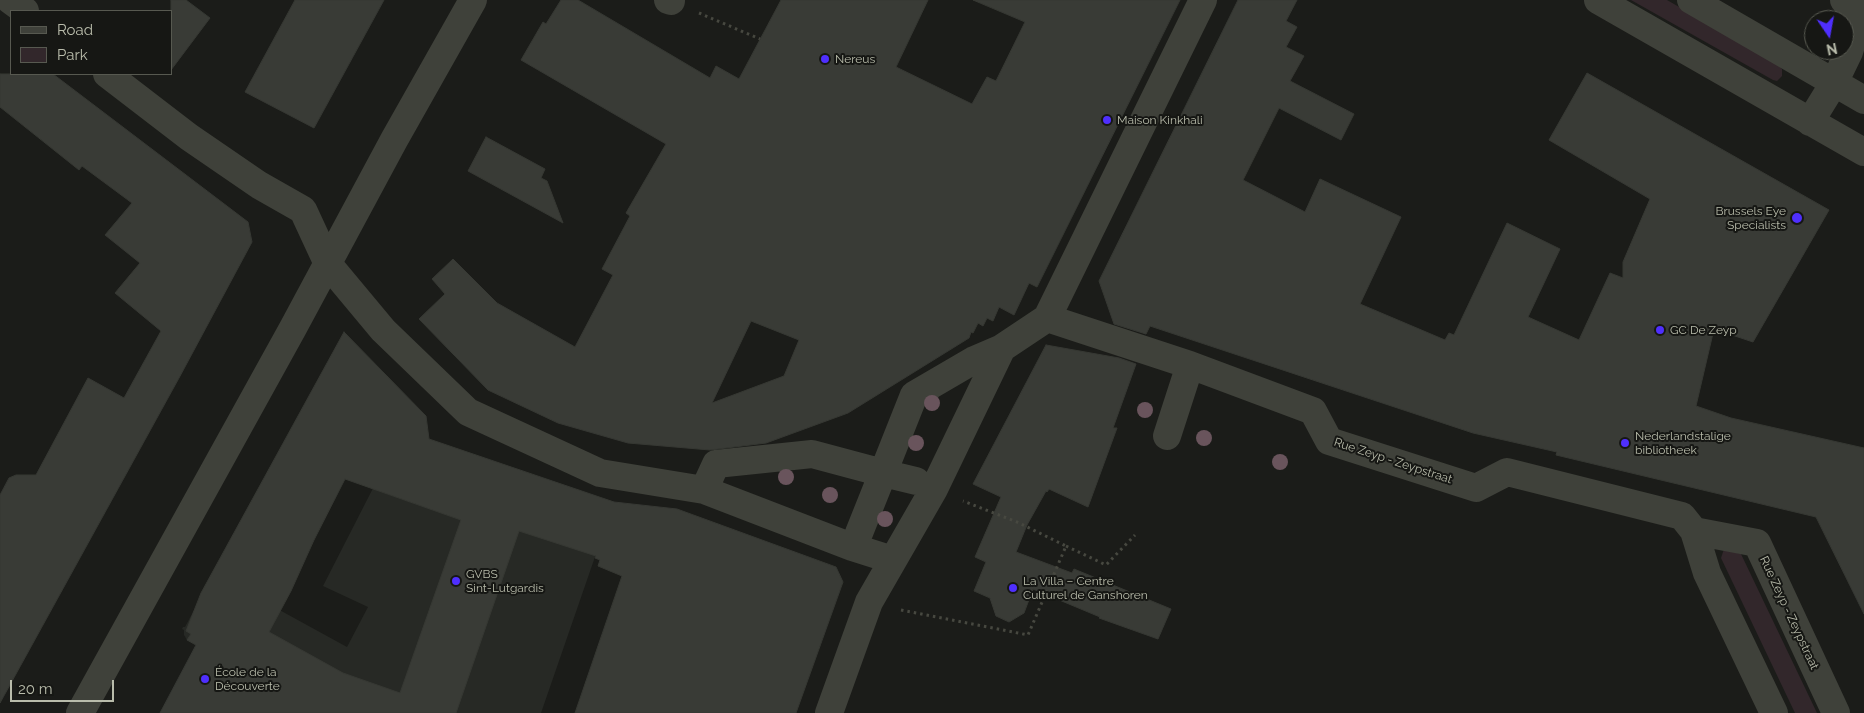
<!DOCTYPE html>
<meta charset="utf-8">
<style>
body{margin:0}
#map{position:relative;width:1864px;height:713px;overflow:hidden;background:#1b1c19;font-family:Raleway,sans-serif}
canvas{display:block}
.legend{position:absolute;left:10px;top:10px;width:162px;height:65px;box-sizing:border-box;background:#161714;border:1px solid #575950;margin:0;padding:6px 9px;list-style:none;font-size:15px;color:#b9bcab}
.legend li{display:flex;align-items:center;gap:10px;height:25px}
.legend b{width:25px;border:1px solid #575950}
.north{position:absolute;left:1804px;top:10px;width:50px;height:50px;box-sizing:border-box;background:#161714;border:1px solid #575950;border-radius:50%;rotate:168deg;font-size:14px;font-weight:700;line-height:20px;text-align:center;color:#b9bcab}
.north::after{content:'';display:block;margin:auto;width:18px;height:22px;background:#4f2ffe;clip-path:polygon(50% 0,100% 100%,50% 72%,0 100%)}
.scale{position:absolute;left:10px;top:680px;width:104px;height:22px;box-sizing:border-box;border:2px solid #b9bcab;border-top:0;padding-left:6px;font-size:15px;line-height:18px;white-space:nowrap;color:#b9bcab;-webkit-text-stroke:4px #161714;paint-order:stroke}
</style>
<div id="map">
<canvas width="1864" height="713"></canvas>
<ul class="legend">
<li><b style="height:6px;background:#3f413a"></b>Road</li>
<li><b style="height:14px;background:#32272b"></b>Park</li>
</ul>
<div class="north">N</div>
<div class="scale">20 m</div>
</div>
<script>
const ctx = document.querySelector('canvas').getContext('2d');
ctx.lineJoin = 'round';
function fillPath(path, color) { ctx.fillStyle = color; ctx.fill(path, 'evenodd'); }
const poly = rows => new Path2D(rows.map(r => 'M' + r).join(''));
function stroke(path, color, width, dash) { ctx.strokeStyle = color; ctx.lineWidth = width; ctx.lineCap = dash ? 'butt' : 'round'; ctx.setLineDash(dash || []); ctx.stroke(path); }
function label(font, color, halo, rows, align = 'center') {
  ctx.font = font + ' Raleway,sans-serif'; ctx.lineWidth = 4; ctx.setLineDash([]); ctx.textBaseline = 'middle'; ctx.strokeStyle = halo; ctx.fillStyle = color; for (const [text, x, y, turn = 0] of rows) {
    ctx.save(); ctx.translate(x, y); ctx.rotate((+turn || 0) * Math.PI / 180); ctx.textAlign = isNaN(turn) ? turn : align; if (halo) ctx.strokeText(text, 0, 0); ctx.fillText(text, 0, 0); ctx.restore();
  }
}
const built = poly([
 [391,453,379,491,476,525,519,471,614,502,541,713,160,713,196,645,187,640,184,635,184,630,182,629,183,627,185,627,201,597,200,596,201,593,205,596,215,577,211,575,212,573,347,647,368,607,323,586]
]);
const green = poly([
 [1631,0,1667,0,1775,62,1782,69,1782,76,1777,81,1773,80],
 [1724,549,1741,554,1817,713,1795,713,1721,558]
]);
const building = poly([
 [171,0,186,0,210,18,171,70,171,0],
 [295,0,384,0,314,128,245,92,295,0],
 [561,0,578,0,710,78,716,66,739,79,781,0,928,0,896,67,972,104,987,77,996,81,1025,22,973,0,1180,0,1037,287,1029,283,1014,315,999,307,993,321,987,318,983,326,978,323,973,333,971,332,969,338,848,413,766,443,710,450,628,443,558,423,488,390,419,319,445,294,432,279,453,259,497,303,575,347,613,275,602,269,630,216,626,213,666,144,521,60,543,22,546,24,561,0],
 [751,321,799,340,784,376,712,403,751,321],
 [1238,0,1297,0,1286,21,1297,27,1286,47,1304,56,1290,81,1354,114,1341,140,1279,108,1243,180,1305,212,1320,179,1401,217,1360,304,1445,340,1449,333,1454,335,1507,223,1560,249,1528,317,1579,340,1610,273,1623,278,1623,262,1650,199,1549,140,1587,73,1829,210,1753,342,1714,329,1696,406,1731,418,1864,448,1864,614,1816,517,1556,455,1557,452,1473,433,1150,326,1146,334,1114,324,1099,281,1238,0],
 [0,74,53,74,248,222,252,242,179,378,0,703,0,495,9,478,16,475,36,475,88,378,124,398,161,331,115,293,140,263,105,235,132,203,82,166,79,170,0,107,0,74],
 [486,137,545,169,541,178,547,181,563,223,468,171,486,137],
 [344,332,426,416,429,439,614,502,677,509,836,567,843,582,796,713,575,713,622,576,598,566,600,560,595,558,596,556,519,531,456,713,160,713,196,645,187,640,191,634,186,631,201,593,344,332],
 [345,479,461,520,400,693,343,673,269,632,291,591,314,540,345,479],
 [1046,345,1119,358,1136,364,1113,428,1117,428,1088,507,1049,489,1047,492,1046,491,1027,525,1016,552,1072,573,1074,569,1171,609,1158,639,1099,618,1100,617,1033,589,1024,613,1009,622,996,616,990,598,974,591,986,562,975,557,1001,497,973,484,1046,345]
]);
const path = poly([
 [699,13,760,39],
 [1066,546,1106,565,1135,535],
 [901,610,1028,635,1066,546,1017,522,963,501]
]);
const minor = poly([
 [10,0,25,11],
 [668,0,671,1,671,0],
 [1598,0,1864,152],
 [1691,0,1864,100],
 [107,74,189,137,259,185,303,210,328,264,383,330,468,412,600,473,704,490,852,547,893,560],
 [1810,122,1834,83,1849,52,1860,16,1844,0],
 [1047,318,1190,365,1313,411,1329,441,1476,488,1507,472,1682,516,1694,531,1707,573,1774,713],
 [1167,436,1190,365],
 [704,490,716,464,812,454,883,473,914,395,974,360,1002,348],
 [1694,531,1757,543,1836,713],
 [859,533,883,473,916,481],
 [80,713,293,328,394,140,473,0],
 [829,713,869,602,934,489,1002,348,1047,318,1203,0]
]);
const trees = [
 [932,403],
 [1145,410],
 [1204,438],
 [916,443],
 [1280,462],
 [786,477],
 [830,495],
 [885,519]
];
const markers = [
 [825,59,5,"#4f2ffe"],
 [1107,120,5,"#4f2ffe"],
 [1797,218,6,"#4f2ffe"],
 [1660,330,5,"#4f2ffe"],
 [1625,443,5,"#4f2ffe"],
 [456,581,5,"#4f2ffe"],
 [1013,588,5,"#4f2ffe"],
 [205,679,5,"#4f2ffe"]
];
const poiNames = [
 ["Nereus",835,59],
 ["Maison Kinkhali",1117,120],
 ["Brussels Eye",1786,211,"right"],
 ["Specialists",1786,225,"right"],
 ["GC De Zeyp",1670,330],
 ["Nederlandstalige",1635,436],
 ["bibliotheek",1635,450],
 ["GVBS",466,574],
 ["Sint-Lutgardis",466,588],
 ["La Villa – Centre",1023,581],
 ["Culturel de Ganshoren",1023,595],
 ["École de la",215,672],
 ["Découverte",215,686]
];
const streetNames = [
 ["Rue Zeyp - Zeypstraat",1393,461,18],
 ["Rue Zeyp - Zeypstraat",1789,613,65]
];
fillPath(built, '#272925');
fillPath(green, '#32272b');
fillPath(building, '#393b36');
stroke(building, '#363833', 1);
stroke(path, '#474840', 3, [2.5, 4]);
stroke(minor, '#3f413a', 28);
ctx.fillStyle = '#69545c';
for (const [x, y] of trees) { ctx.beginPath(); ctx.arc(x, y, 8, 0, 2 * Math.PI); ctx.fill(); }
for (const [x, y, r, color] of markers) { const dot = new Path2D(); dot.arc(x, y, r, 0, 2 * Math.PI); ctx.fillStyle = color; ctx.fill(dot); stroke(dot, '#161714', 2); }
label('12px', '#b9bcab', '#161714', poiNames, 'left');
label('12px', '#b9bcab', '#161714', streetNames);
</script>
